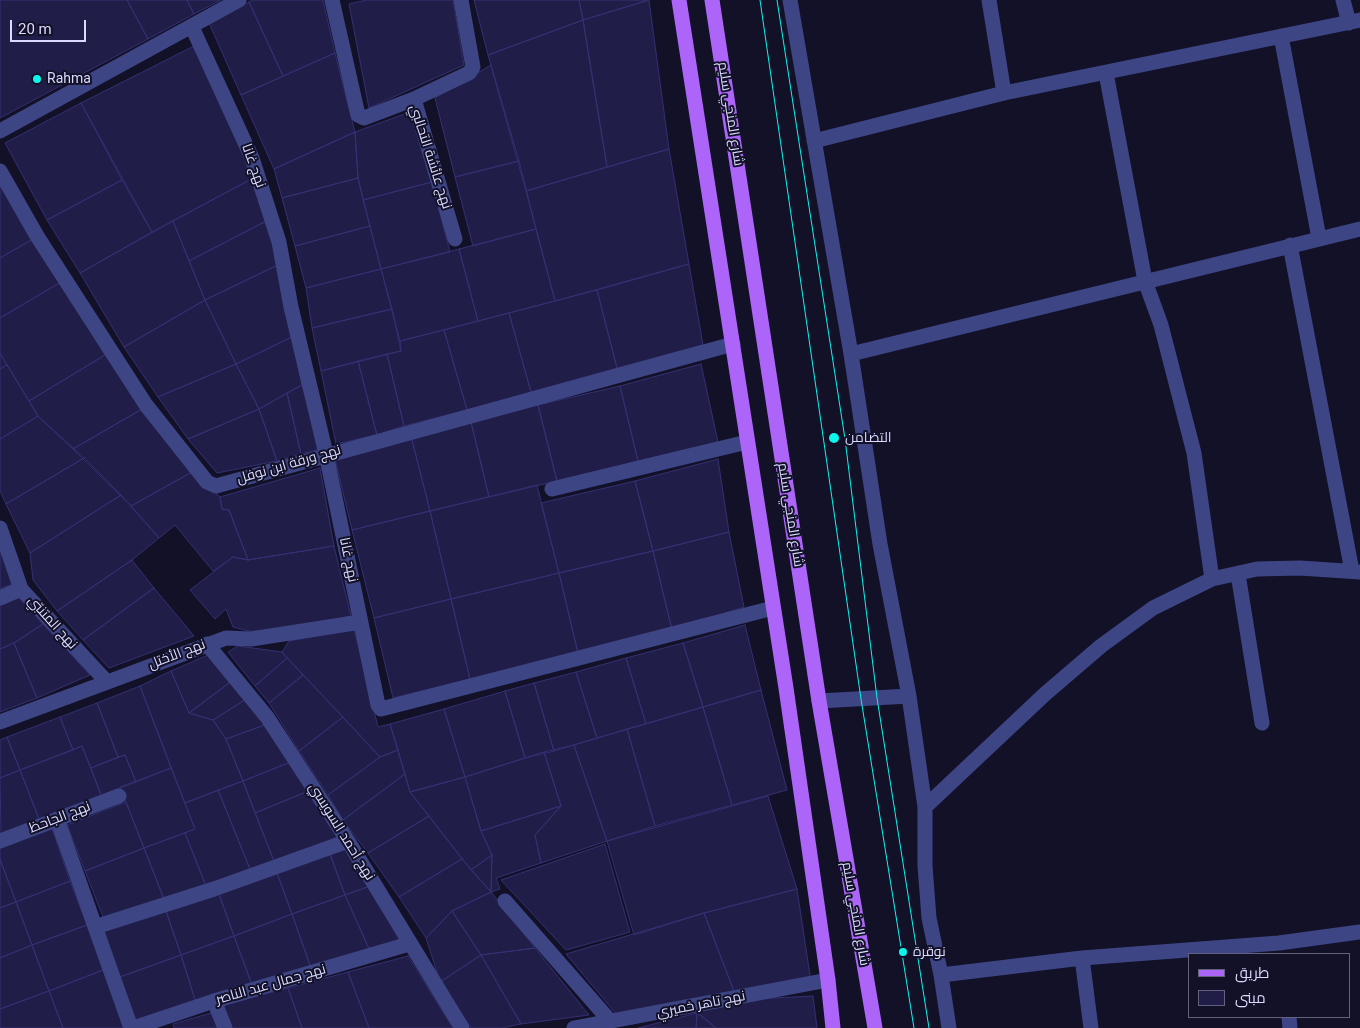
<!DOCTYPE html>
<meta charset="utf-8">
<style>
body{margin:0}
#map{position:relative;width:1360px;height:1028px;overflow:hidden;background:#121128;font-family:Roboto,Cairo,sans-serif}
canvas{display:block}
.legend{position:absolute;left:1188px;top:953px;width:162px;height:65px;box-sizing:border-box;background:#121128;border:1px solid #62617e;margin:0;padding:6px 9px;list-style:none;font-size:15px;color:#d9dafe}
.legend li{display:flex;align-items:center;gap:10px;height:25px}
.legend b{width:25px;border:1px solid #62617e}
.scale{position:absolute;left:10px;top:20px;width:76px;height:22px;box-sizing:border-box;border:2px solid #d9dafe;border-top:0;padding-left:6px;font-size:15px;line-height:18px;white-space:nowrap;color:#d9dafe;-webkit-text-stroke:4px #121128;paint-order:stroke}
</style>
<div id="map">
<canvas width="1360" height="1028"></canvas>
<ul class="legend">
<li><b style="height:6px;background:#ad64f9"></b>طريق</li>
<li><b style="height:14px;background:#201e48"></b>مبنى</li>
</ul>
<div class="scale">20 m</div>
</div>
<script>
const ctx = document.querySelector('canvas').getContext('2d');
ctx.lineJoin = 'round';
function fillPath(path, color) { ctx.fillStyle = color; ctx.fill(path, 'evenodd'); }
const poly = rows => new Path2D(rows.map(r => 'M' + r).join(''));
function stroke(path, color, width, dash) { ctx.strokeStyle = color; ctx.lineWidth = width; ctx.lineCap = dash ? 'butt' : 'round'; ctx.setLineDash(dash || []); ctx.stroke(path); }
function label(font, color, halo, rows, align = 'center') {
  ctx.font = font + ' Roboto,Cairo,sans-serif'; ctx.lineWidth = 4; ctx.setLineDash([]); ctx.textBaseline = 'middle'; ctx.strokeStyle = halo; ctx.fillStyle = color; for (const [text, x, y, turn = 0] of rows) {
    ctx.save(); ctx.translate(x, y); ctx.rotate((+turn || 0) * Math.PI / 180); ctx.textAlign = isNaN(turn) ? turn : align; if (halo) ctx.strokeText(text, 0, 0); ctx.fillText(text, 0, 0); ctx.restore();
  }
}
const building = poly([
 [0,0,127,0,148,39,0,118,0,0],
 [127,0,187,0,194,14,148,39,127,0],
 [187,0,221,0,194,14,187,0],
 [252,0,323,0,335,53,283,76,249,2,252,0],
 [366,0,453,0,464,65,369,108,349,4,366,0],
 [474,0,579,0,583,20,488,55,474,0],
 [579,0,649,0,583,20,579,0],
 [649,0,669,149,607,167,583,20,649,0],
 [249,2,283,76,241,95,209,23,249,2],
 [583,20,607,167,526,191,488,55,583,20],
 [196,45,257,176,152,232,81,103,196,45],
 [335,53,355,132,274,169,241,95,335,53],
 [491,65,519,161,455,177,435,98,491,65],
 [81,103,122,180,47,220,5,143,81,103],
 [413,111,432,182,363,200,358,178,355,132,413,111],
 [355,132,358,178,282,198,274,169,355,132],
 [669,149,689,264,555,301,526,191,669,149],
 [519,161,536,229,473,246,455,177,519,161],
 [257,176,270,219,189,261,173,221,257,176],
 [358,178,370,226,295,246,282,198,358,178],
 [0,180,35,238,0,258,0,180],
 [122,180,152,232,80,273,47,220,122,180],
 [432,182,450,252,381,269,363,200,432,182],
 [270,219,282,263,205,300,189,261,270,219],
 [173,221,205,300,124,347,80,273,173,221],
 [370,226,381,269,306,288,295,246,370,226],
 [536,229,555,301,478,321,459,249,536,229],
 [35,238,61,282,0,318,0,258,35,238],
 [459,249,478,321,400,341,381,269,459,249],
 [282,263,292,337,236,364,205,300,282,263],
 [689,264,703,345,617,368,597,290,689,264],
 [381,269,392,309,312,328,306,288,381,269],
 [61,282,105,355,29,401,0,353,0,318,61,282],
 [597,290,617,368,531,392,509,313,597,290],
 [205,300,236,364,158,397,124,347,205,300],
 [392,309,401,351,321,371,312,328,392,309],
 [509,313,531,392,467,410,444,330,509,313],
 [444,330,467,410,404,426,387,354,401,351,400,341,444,330],
 [292,337,302,385,259,409,236,364,292,337],
 [0,353,7,365,0,369,0,353],
 [387,354,404,426,377,435,358,361,387,354],
 [105,355,142,409,73,449,38,416,29,401,105,355],
 [358,361,377,435,336,444,321,371,358,361],
 [236,364,259,409,188,439,158,397,236,364],
 [701,364,718,442,638,461,620,386,701,364],
 [7,365,38,416,0,439,0,369,7,365],
 [302,385,320,449,301,454,287,393,302,385],
 [620,386,638,461,557,481,538,405,620,386],
 [287,393,301,454,277,461,259,409,287,393],
 [538,405,557,481,489,497,471,422,538,405],
 [142,409,192,472,131,506,73,449,142,409],
 [259,409,277,461,217,473,188,439,259,409],
 [38,416,84,458,6,504,0,491,0,439,38,416],
 [471,422,489,497,430,511,411,436,471,422],
 [411,436,430,511,352,530,334,455,411,436],
 [84,458,121,495,30,553,6,504,84,458],
 [718,459,729,532,653,551,635,481,718,459],
 [320,468,334,546,248,560,229,510,222,509,220,497,320,468],
 [192,472,220,497,222,509,229,510,248,560,233,557,213,571,175,525,159,538,131,506,192,472],
 [635,481,653,551,559,573,541,503,635,481],
 [537,485,559,573,451,599,430,511,537,485],
 [121,495,159,538,132,560,57,611,33,580,30,553,121,495],
 [430,511,451,599,374,618,352,530,430,511],
 [729,532,744,607,672,630,653,551,729,532],
 [334,546,351,616,261,634,233,627,226,609,215,619,190,590,233,557,248,560,334,546],
 [0,549,13,584,0,589,0,549],
 [653,551,672,630,578,653,559,573,653,551],
 [132,560,154,588,83,640,57,611,132,560],
 [559,573,578,653,470,679,451,599,559,573],
 [154,588,194,636,109,668,83,640,154,588],
 [18,596,43,624,14,643,0,649,0,603,18,596],
 [451,599,470,679,393,698,374,618,451,599],
 [43,624,90,675,37,698,14,643,43,624],
 [745,625,761,690,703,707,683,643,745,625],
 [354,629,378,727,390,724,398,750,380,757,282,652,289,641,354,629],
 [14,643,37,698,0,712,0,649,14,643],
 [683,643,703,707,646,724,626,658,683,643],
 [238,646,282,652,287,658,255,686,228,652,238,646],
 [208,655,233,680,189,713,171,671,208,655],
 [287,658,303,675,269,703,255,686,287,658],
 [626,658,646,724,597,738,576,672,626,658],
 [171,671,189,713,213,720,226,739,243,781,185,803,140,686,171,671],
 [576,672,597,738,554,751,534,683,576,672],
 [303,675,343,717,299,751,269,703,303,675],
 [233,680,248,698,213,720,189,713,233,680],
 [534,683,554,751,525,758,505,691,534,683],
 [140,686,171,768,136,782,125,755,118,757,97,703,140,686],
 [761,690,787,790,732,805,703,707,761,690],
 [505,691,525,758,465,777,444,709,505,691],
 [248,698,270,723,226,739,213,720,248,698],
 [97,703,118,757,91,768,82,746,73,750,60,717,97,703],
 [703,707,732,805,655,826,627,729,703,707],
 [444,709,465,777,410,792,390,724,444,709],
 [60,717,73,750,20,770,7,737,60,717],
 [343,717,380,757,328,795,299,751,343,717],
 [270,723,293,761,243,781,226,739,270,723],
 [627,729,655,826,607,841,574,745,627,729],
 [7,737,20,770,0,778,0,740,7,737],
 [574,745,607,841,541,863,535,835,561,806,544,752,574,745],
 [82,746,101,795,39,819,20,770,82,746],
 [398,750,405,774,343,820,328,795,380,757,398,750],
 [544,752,561,806,481,831,465,777,544,752],
 [125,755,136,782,101,795,91,768,125,755],
 [293,761,311,790,255,813,243,781,293,761],
 [171,768,195,829,144,848,120,787,171,768],
 [20,770,39,819,1,835,0,778,20,770],
 [405,774,410,792,429,816,368,853,343,820,405,774],
 [465,777,481,831,492,855,471,870,410,792,465,777],
 [243,781,274,861,250,869,218,790,243,781],
 [218,790,250,869,206,886,185,833,195,829,185,803,218,790],
 [311,790,339,837,274,861,255,813,311,790],
 [768,796,797,889,704,913,634,935,607,841,768,796],
 [126,802,144,848,85,871,67,825,126,802],
 [561,806,535,835,541,863,496,878,500,889,491,892,492,855,481,831,561,806],
 [429,816,462,859,399,897,368,853,429,816],
 [51,825,70,881,16,902,0,859,0,844,51,825],
 [185,833,206,886,164,899,144,848,185,833],
 [605,844,630,932,566,950,501,880,605,844],
 [348,847,370,886,345,895,330,854,348,847],
 [144,848,164,899,105,922,85,871,144,848],
 [330,854,345,895,292,914,277,873,330,854],
 [492,855,491,892,471,870,492,855],
 [0,859,16,902,0,908,0,859],
 [462,859,491,892,452,911,426,938,399,897,462,859],
 [277,873,292,914,234,936,219,894,277,873],
 [70,881,87,925,32,945,16,902,70,881],
 [370,886,400,941,370,951,345,895,370,886],
 [797,889,811,982,735,994,704,913,797,889],
 [491,892,535,948,481,955,452,911,491,892],
 [219,894,234,936,181,955,166,911,219,894],
 [345,895,370,951,311,968,292,914,345,895],
 [16,902,32,945,0,958,0,908,16,902],
 [166,911,181,955,120,977,103,931,166,911],
 [452,911,481,955,440,982,426,938,452,911],
 [704,913,735,994,617,1015,566,954,704,913],
 [292,914,311,968,252,985,234,936,292,914],
 [87,925,103,970,49,991,32,945,87,925],
 [234,936,252,985,196,1003,181,955,234,936],
 [32,945,49,991,0,1009,0,958,32,945],
 [535,948,589,1015,521,1024,481,955,535,948],
 [181,955,196,1003,136,1021,120,977,181,955],
 [481,955,521,1024,502,1028,471,1028,440,982,481,955],
 [408,956,453,1028,369,1028,348,972,408,956],
 [103,970,125,1028,63,1028,49,991,103,970],
 [348,972,369,1028,302,1028,288,988,348,972],
 [288,988,302,1028,232,1028,224,1005,288,988],
 [49,991,63,1028,0,1028,0,1009,49,991],
 [813,996,817,1028,716,1028,695,1010,736,1000,813,996],
 [211,1013,219,1028,174,1028,173,1024,211,1013],
 [697,1013,716,1028,696,1028,697,1013],
 [697,1013,696,1028,638,1028,697,1013]
]);
const minor = poly([
 [332,0,358,115,364,118,414,99,455,239],
 [790,0,851,354,880,544,909,696],
 [989,0,1004,93],
 [1343,0,1349,23],
 [192,27,252,158,279,242,291,307,326,454,378,705,381,709,773,608],
 [1281,36,1319,238],
 [1106,73,1145,281,1161,325,1194,453,1212,579],
 [414,99,469,73,473,67,461,0],
 [0,131,239,0],
 [814,141,1004,93,1360,20],
 [0,171,37,236,146,405,207,482,216,486,733,344],
 [1290,245,1352,571],
 [851,354,1360,229],
 [552,489,747,442],
 [0,528,21,589,107,682],
 [1238,574,1262,723],
 [0,598,21,589],
 [207,644,267,717,348,841,462,1028],
 [819,701,909,696,925,807,925,866,929,918,941,975,1082,958,1279,943,1360,932],
 [0,722,226,638,251,639,361,622],
 [925,807,1045,694,1101,646,1153,608,1212,579,1257,569,1300,568,1360,572],
 [57,819,131,1028],
 [0,841,119,796],
 [505,901,611,1022],
 [95,927,214,889,348,841],
 [1082,958,1091,1028],
 [941,975,949,1028],
 [214,1001,225,1028],
 [1289,1017,1290,1028],
 [133,1028,214,1001,409,944],
 [574,1028,828,980]
]);
const major = poly([
 [679,0,786,688,828,980,833,1028],
 [712,0,819,701,875,1028]
]);
const tram = poly([
 [760,0,861,699,914,1028],
 [777,0,845,439,877,698,929,1028]
]);
const markers = [
 [37,79,5,"#0cf6ee"],
 [834,438,6,"#0cf6ee"],
 [903,952,5,"#0cf6ee"]
];
const poiNames = [
 ["Rahma",47,79],
 ["التضامن",845,438],
 ["نوقرة",913,952]
];
const streetNames = [
 ["شارع المنجي سليم",730,114,81],
 ["نهج عائشة التحالبي",430,157,72],
 ["نهج غانا",253,166,70],
 ["نهج ورقة ابن نوفل",289,465,-16],
 ["شارع المنجي سليم",790,515,81],
 ["نهج غانا",348,560,78],
 ["نهج المتنبّي",52,623,48],
 ["نهج الأختل",177,655,-21],
 ["نهج الجاحظ",60,818,-21],
 ["نهج أحمد السويسي",341,832,58],
 ["شارع المنجي سليم",855,914,80],
 ["نهج جمال عبد الناصر",271,985,-16],
 ["نهج تاهر خميري",701,1005,-11]
];
fillPath(building, '#201e48');
stroke(building, '#353073', 1);
stroke(minor, '#3e4585', 15);
stroke(major, '#ad64f9', 15);
stroke(tram, '#0cf6ee', 1);
for (const [x, y, r, color] of markers) { const dot = new Path2D(); dot.arc(x, y, r, 0, 2 * Math.PI); ctx.fillStyle = color; ctx.fill(dot); stroke(dot, '#121128', 2); }
label('14px', '#d9dafe', '#121128', poiNames, 'left');
label('14px', '#d9dafe', '#121128', streetNames);
</script>
